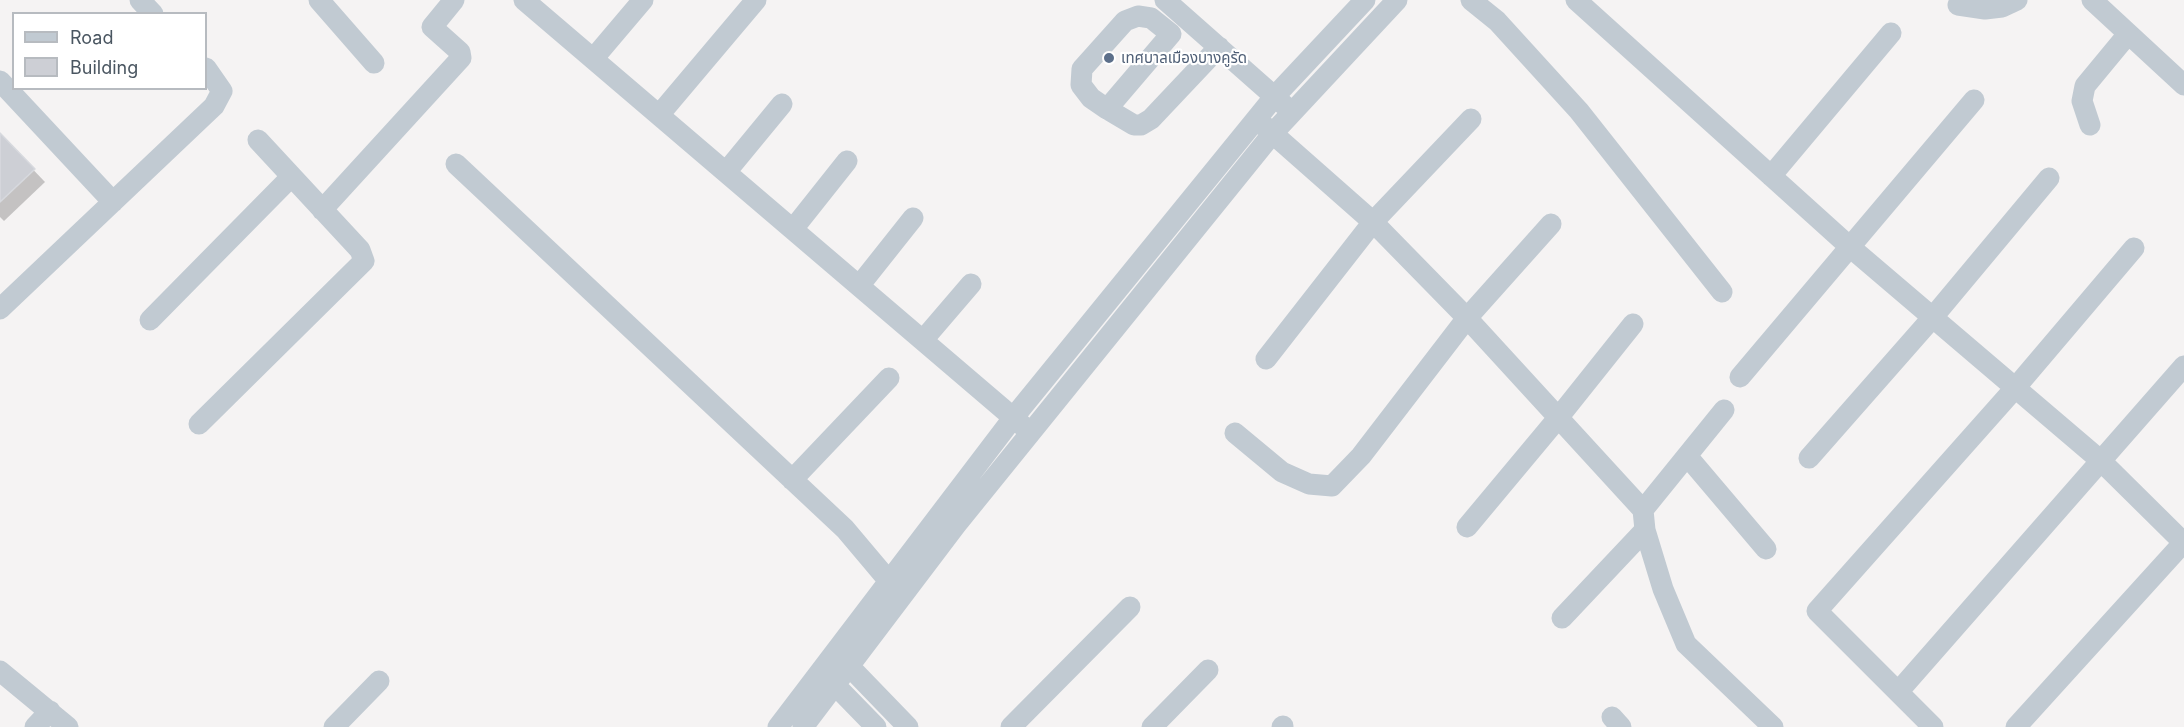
<!DOCTYPE html>
<meta charset="utf-8">
<style>
body{margin:0}
#map{position:relative;width:2184px;height:727px;overflow:hidden;background:#f5f3f3;font-family:Inter,sans-serif}
canvas{display:block}
.legend{position:absolute;left:12px;top:12px;width:195px;height:78px;box-sizing:border-box;background:#fff;border:2px solid #b7bbc0;margin:0;padding:8px 10px;list-style:none;font-size:18px;color:#4a5661}
.legend li{display:flex;align-items:center;gap:12px;height:30px}
.legend b{width:30px;border:2px solid #b7bbc0}
</style>
<div id="map">
<canvas width="2184" height="727"></canvas>
<ul class="legend">
<li><b style="height:8px;background:#c1cad2"></b>Road</li>
<li><b style="height:16px;background:#cdcfd5"></b>Building</li>
</ul>
</div>
<script>
const ctx = document.querySelector('canvas').getContext('2d');
ctx.lineJoin = 'round';
function fillPath(path, color) { ctx.fillStyle = color; ctx.fill(path, 'evenodd'); }
const poly = rows => new Path2D(rows.map(r => 'M' + r).join(''));
function stroke(path, color, width, dash) { ctx.strokeStyle = color; ctx.lineWidth = width; ctx.lineCap = dash ? 'butt' : 'round'; ctx.setLineDash(dash || []); ctx.stroke(path); }
function label(font, color, halo, rows, align = 'center') {
  ctx.font = font + ' Inter,"Noto Sans Thai",sans-serif'; ctx.lineWidth = 4.5; ctx.setLineDash([]); ctx.textBaseline = 'middle'; ctx.strokeStyle = halo; ctx.fillStyle = color; for (const [text, x, y, turn = 0] of rows) {
    ctx.save(); ctx.translate(x, y); ctx.rotate((+turn || 0) * Math.PI / 180); ctx.textAlign = isNaN(turn) ? turn : align; if (halo) ctx.strokeText(text, 0, 0); ctx.fillText(text, 0, 0); ctx.restore();
  }
}
const shadow = poly([
 [0,135,45,182,4,221,0,217]
]);
const building = poly([
 [0,133,35,169,0,202,0,133]
]);
const minor = poly([
 [140,0,153,14],
 [319,0,374,63],
 [524,0,1023,426],
 [1165,0,1284,105],
 [1471,0,1497,21,1579,111,1722,292],
 [1576,0,1850,247,2100,460,2184,543],
 [2092,0,2184,85],
 [1958,5,1985,9,2002,7,2017,0],
 [593,59,643,0],
 [0,81,113,202],
 [1107,109,1171,34,1151,18,1138,16,1125,21,1082,69,1081,85,1091,98,1107,109,1134,125,1141,125,1151,119,1219,47],
 [659,115,756,0],
 [1263,125,1373,222,1467,318,1643,510,1645,530,1663,589,1686,644,1773,727],
 [2090,125,2082,101,2085,86,2128,34],
 [456,164,845,529,888,580],
 [726,172,782,104],
 [1771,176,1891,33],
 [322,210,461,58,460,52,432,27,454,0],
 [793,229,847,161],
 [859,286,913,218],
 [0,309,214,106,222,91,206,68],
 [150,320,291,177],
 [923,340,971,284],
 [1266,359,1373,222,1471,119],
 [1740,377,1974,100],
 [199,424,364,261,360,250,258,140],
 [1235,433,1282,472,1309,484,1332,486,1361,456,1467,318,1551,224],
 [1688,457,1766,549],
 [1809,458,1933,317,2049,178],
 [792,480,889,378],
 [1643,510,1724,410],
 [1467,527,1558,418,1633,324],
 [1562,618,1645,530],
 [849,666,908,727],
 [0,671,68,727],
 [835,685,876,727],
 [1898,692,2184,366],
 [1612,717,1621,727],
 [35,727,50,711],
 [334,727,379,681],
 [778,727,1013,418,1275,96,1365,0],
 [803,727,956,525,1273,133,1397,0],
 [1011,727,1130,607],
 [1152,727,1208,670],
 [1282,727,1283,726],
 [1933,727,1817,611,2016,387,2134,248],
 [2016,727,2184,542]
]);
const markers = [
 [1109,58,6,"#5c6f8a"]
];
const serviceNames = [
 ["เทศบาลเมืองบางคูรัด",1121,58]
];
fillPath(shadow, '#0003');
fillPath(building, '#cdcfd5');
stroke(building, '#d7d9de', 1.5);
stroke(minor, '#c1cad2', 21);
for (const [x, y, r, color] of markers) { const dot = new Path2D(); dot.arc(x, y, r, 0, 2 * Math.PI); ctx.fillStyle = color; ctx.fill(dot); stroke(dot, '#fff', 2); }
label('15px', '#4e5e75', '#fff', serviceNames, 'left');
</script>
